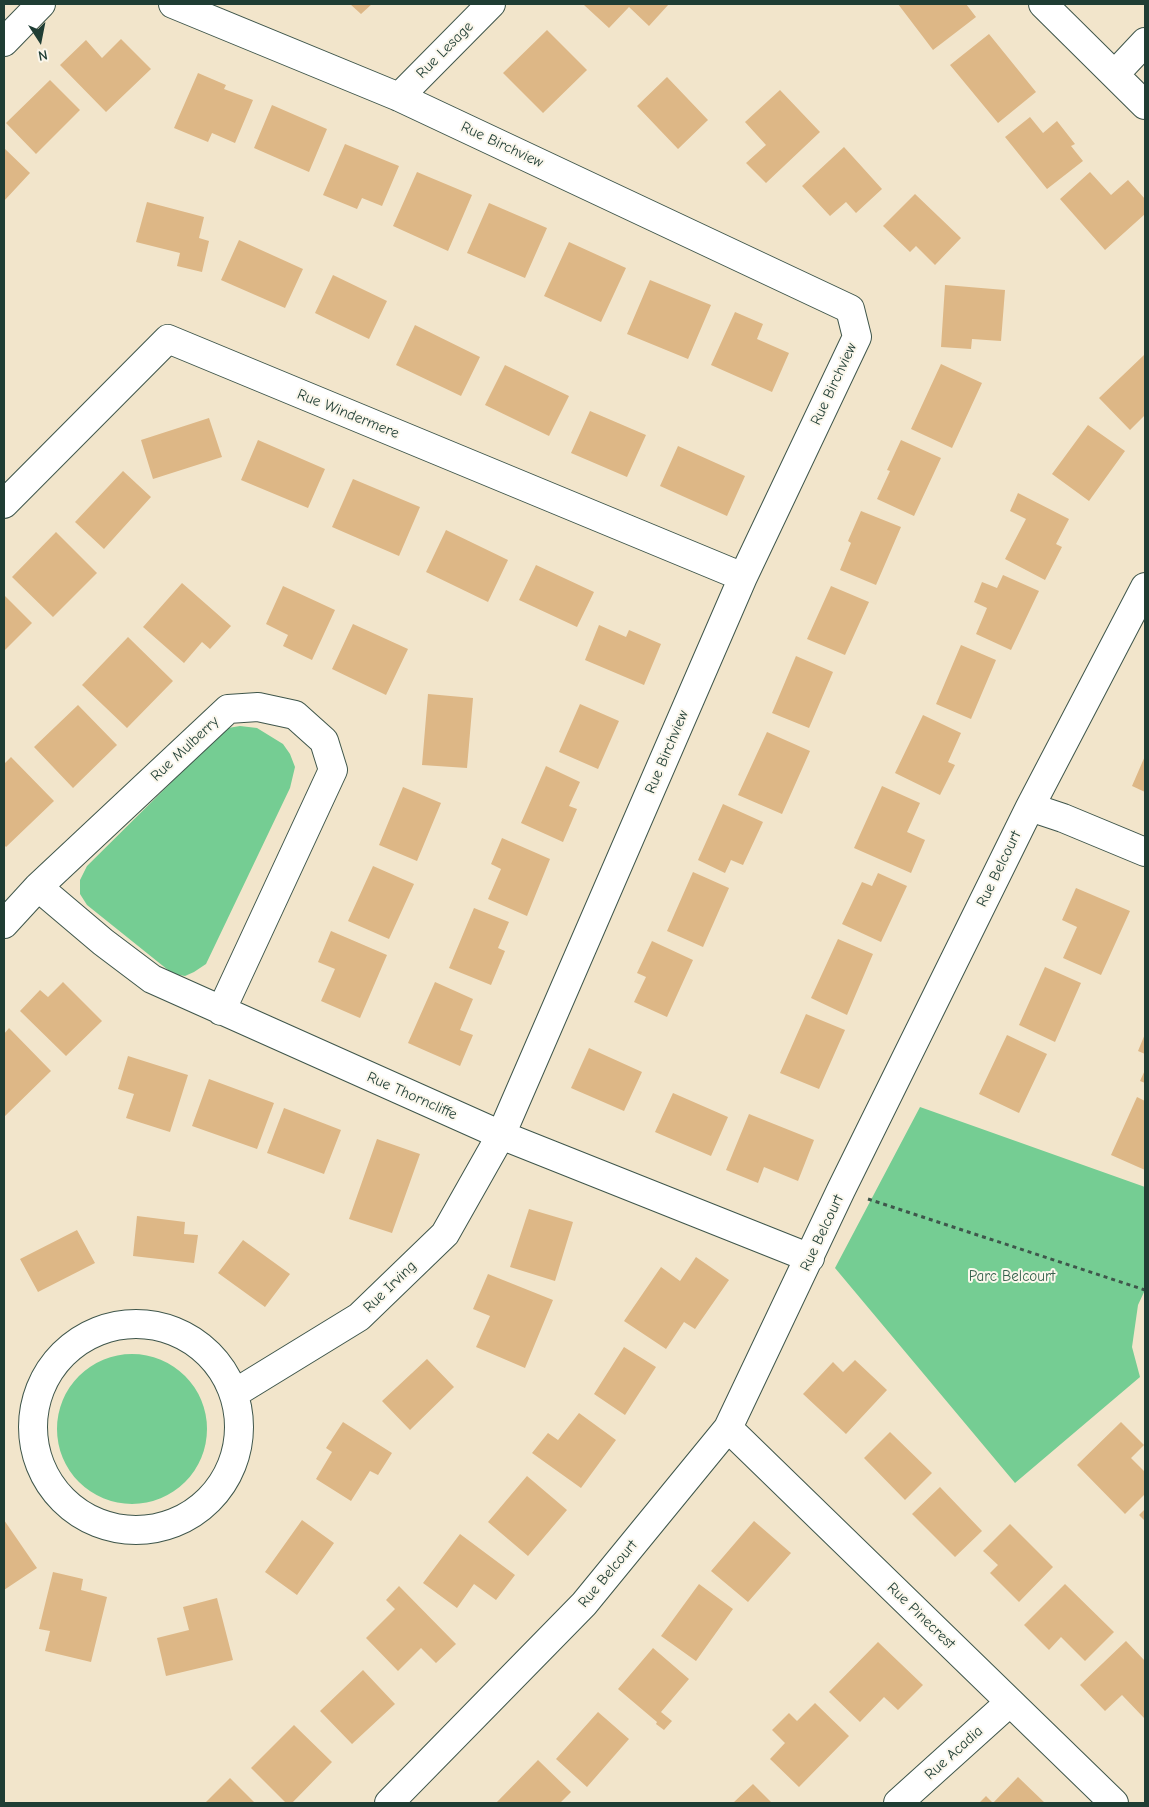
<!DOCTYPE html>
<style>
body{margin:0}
#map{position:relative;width:1149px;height:1807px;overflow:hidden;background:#f2e5cb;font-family:"Comic Neue",sans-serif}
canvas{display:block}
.frame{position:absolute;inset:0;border:5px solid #1f3d34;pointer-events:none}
.north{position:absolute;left:15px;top:15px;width:50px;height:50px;-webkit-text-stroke:4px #fbf7ec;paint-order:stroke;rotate:169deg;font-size:14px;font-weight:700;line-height:20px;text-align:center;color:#1f3d34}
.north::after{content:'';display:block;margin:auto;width:18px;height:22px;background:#1f3d34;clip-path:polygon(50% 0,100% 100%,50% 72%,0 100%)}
</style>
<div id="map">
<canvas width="1149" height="1807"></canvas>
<div class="frame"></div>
<div class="north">N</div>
</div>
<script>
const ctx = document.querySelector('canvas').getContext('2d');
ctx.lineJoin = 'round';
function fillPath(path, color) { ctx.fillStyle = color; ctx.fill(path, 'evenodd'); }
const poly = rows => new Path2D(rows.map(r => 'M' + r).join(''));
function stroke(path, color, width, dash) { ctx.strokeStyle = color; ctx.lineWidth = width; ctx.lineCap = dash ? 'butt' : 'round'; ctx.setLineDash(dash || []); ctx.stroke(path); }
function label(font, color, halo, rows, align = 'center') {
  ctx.font = font + ' "Comic Neue",sans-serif'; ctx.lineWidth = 4; ctx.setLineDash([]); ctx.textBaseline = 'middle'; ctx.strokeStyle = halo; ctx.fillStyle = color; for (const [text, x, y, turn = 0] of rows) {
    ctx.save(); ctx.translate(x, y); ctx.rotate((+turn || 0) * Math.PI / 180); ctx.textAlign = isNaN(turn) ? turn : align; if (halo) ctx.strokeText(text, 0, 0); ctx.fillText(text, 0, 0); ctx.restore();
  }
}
const green = poly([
 [240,726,257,728,283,744,290,754,295,767,290,788,206,964,194,972,185,976,173,974,87,905,80,894,80,880,87,866,214,740,228,728],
 [920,1107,1145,1187,1145,1290,1138,1305,1132,1347,1140,1377,1015,1483,835,1268],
 '57 1429a75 75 0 1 1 150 0a75 75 0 1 1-150 0Z'
]);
const building = poly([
 [350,4,372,4,361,14],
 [586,4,669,4,649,26,629,7,609,28,584,5],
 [898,4,966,4,976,17,933,50],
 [547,30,587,70,543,113,503,73],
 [989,34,1036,92,998,123,950,65],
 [121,39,151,69,106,112,60,65,86,40,102,58],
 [198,73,226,85,224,89,253,100,235,143,212,133,208,142,174,128],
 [667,77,708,120,678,149,637,106],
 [50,80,80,110,36,154,6,123],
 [780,90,820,132,766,183,746,163,766,145,745,122],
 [272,105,327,129,309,172,254,148],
 [1030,117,1043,133,1057,121,1075,144,1071,146,1083,161,1047,189,1005,137],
 [345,144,399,166,382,206,362,198,357,209,323,195],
 [844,147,882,189,856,213,846,202,830,216,802,186],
 [4,148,30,173,4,201],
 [417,172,472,195,448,251,393,226],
 [1090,172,1111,195,1128,180,1145,199,1145,214,1105,250,1060,199],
 [915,194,961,238,935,265,916,246,910,252,883,226],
 [147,202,204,217,199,238,209,241,202,272,177,266,180,253,136,242],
 [489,203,547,228,525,278,467,253],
 [239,240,303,269,285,308,221,280],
 [569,242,626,268,601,322,544,296],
 [333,275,387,301,369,339,315,313],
 [650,280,711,305,688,359,627,334],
 [945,285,1005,290,1001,341,972,339,971,349,941,347],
 [735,312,763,324,757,339,789,353,772,392,711,365],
 [415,325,480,357,461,396,396,365],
 [1144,355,1145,357,1145,415,1130,430,1099,398],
 [941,364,982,383,952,448,911,429],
 [505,365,569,396,549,436,485,405],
 [590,411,646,435,627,477,571,453],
 [209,418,222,457,153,479,141,440],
 [1088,425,1125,451,1089,501,1052,474],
 [258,440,325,469,308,508,241,480],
 [901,440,941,458,914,516,877,499,890,471,887,470],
 [678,446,745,476,727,516,660,486],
 [123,471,151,497,104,549,75,522],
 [353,479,420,507,399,556,332,527],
 [1018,493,1069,519,1056,544,1062,547,1045,580,1005,559,1026,519,1010,511],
 [861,511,901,527,876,585,840,570,851,543,848,541],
 [446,530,508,560,488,602,426,572],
 [56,532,97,573,53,617,12,577],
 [536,565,594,592,577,627,519,600],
 [1003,575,1039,591,1011,650,976,634,987,608,974,602,982,582,997,588],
 [182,583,231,626,210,649,202,642,184,663,143,627],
 [283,586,335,610,312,660,283,646,288,635,266,624],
 [831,586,869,602,845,655,807,639],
 [4,595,32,623,4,651],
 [353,624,408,649,386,695,332,669],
 [599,625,626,637,629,630,661,644,644,685,585,660],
 [128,637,173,681,127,728,82,685],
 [961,645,996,660,971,719,936,704],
 [796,656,833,672,809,728,772,713],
 [428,694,473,698,467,768,422,765],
 [580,704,619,721,598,769,559,752],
 [78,705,117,745,73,788,34,747],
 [923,715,961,733,948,762,955,765,940,795,895,773],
 [767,732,810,751,782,814,738,795],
 [1145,756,1145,792,1132,786],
 [11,757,54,801,6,847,4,845,4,764],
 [546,766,580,782,569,806,577,809,563,842,521,823],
 [882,786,920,803,907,832,925,840,911,873,854,848],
 [403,787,441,803,417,861,379,845],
 [723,804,763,822,743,865,731,860,725,873,698,860],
 [502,838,550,859,527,916,488,899,501,869,491,864],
 [373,866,414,884,389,939,348,921],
 [693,872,729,888,703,947,667,931],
 [878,873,907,886,881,942,842,924,862,882,872,886],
 [1076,888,1130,911,1101,975,1063,958,1077,927,1062,920],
 [474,908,509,922,498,948,505,951,491,985,449,968],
 [331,931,387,955,360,1018,321,1001,335,969,318,962],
 [838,939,873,954,847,1015,811,998],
 [652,941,693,960,667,1017,634,1002,646,977,637,973],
 [1045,967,1081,983,1055,1042,1019,1025],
 [63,982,102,1021,66,1056,20,1011,40,990,48,997],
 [435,982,473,999,460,1030,473,1035,460,1066,408,1043],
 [806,1014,845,1030,819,1089,780,1073],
 [9,1028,51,1071,4,1117,4,1034],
 [1145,1034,1145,1054,1138,1051],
 [1007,1035,1047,1054,1019,1113,979,1094],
 [589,1048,642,1072,624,1111,571,1088],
 [128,1056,188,1075,170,1132,126,1118,134,1094,118,1089],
 [1145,1070,1145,1083,1140,1081],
 [209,1079,274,1103,257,1149,192,1126],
 [673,1093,728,1117,711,1156,655,1132],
 [1137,1097,1145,1101,1145,1170,1111,1155],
 [284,1108,341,1130,324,1174,267,1153],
 [749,1114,814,1140,798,1181,764,1167,758,1183,726,1170],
 [377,1139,420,1154,392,1233,349,1219],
 [529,1209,573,1222,555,1281,510,1267],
 [137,1216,185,1222,184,1234,198,1235,194,1263,133,1256],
 [77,1230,95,1263,38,1292,20,1259],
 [243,1240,290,1274,265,1307,218,1273],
 [696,1257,729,1280,695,1329,684,1322,666,1349,624,1321,661,1267,680,1281],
 [488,1274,553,1300,525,1368,476,1347,490,1316,473,1309],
 [624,1347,656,1367,625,1415,594,1394],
 [427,1359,454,1387,410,1430,382,1401],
 [855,1360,887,1390,846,1434,803,1394,833,1362,843,1372],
 [579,1413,616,1440,581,1488,532,1453,548,1433,558,1440],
 [343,1422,392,1453,378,1475,370,1471,351,1501,316,1479,332,1452,326,1448],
 [1121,1422,1144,1445,1131,1458,1145,1472,1145,1494,1125,1514,1077,1465],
 [890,1432,932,1473,905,1500,864,1458],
 [527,1476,567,1510,528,1556,488,1522],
 [940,1487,982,1531,955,1557,912,1514],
 [1145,1509,1145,1521,1139,1515],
 [4,1520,37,1568,4,1590],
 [302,1520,334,1543,297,1595,265,1572],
 [754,1521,791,1553,748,1602,711,1571],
 [1010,1524,1053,1567,1019,1602,990,1573,998,1565,983,1551],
 [460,1534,515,1575,496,1600,474,1584,457,1608,423,1583],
 [53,1572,83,1579,81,1590,107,1597,91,1662,45,1651,50,1631,39,1629],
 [699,1584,733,1609,696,1661,661,1636],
 [1065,1584,1114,1632,1085,1661,1061,1637,1049,1650,1024,1625],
 [399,1586,456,1644,436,1663,421,1648,398,1671,366,1638,395,1609,386,1600],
 [217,1598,233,1660,166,1676,157,1638,189,1630,183,1607],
 [1126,1641,1145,1661,1144,1718,1122,1695,1105,1711,1080,1685],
 [878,1642,923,1685,898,1710,884,1697,860,1722,829,1692],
 [653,1648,689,1679,661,1712,672,1721,664,1730,656,1724,657,1722,618,1689],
 [363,1670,395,1704,352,1744,320,1711],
 [815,1703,849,1736,799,1787,770,1759,785,1743,772,1730,789,1713,797,1721],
 [598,1712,629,1739,587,1787,556,1759],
 [294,1725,332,1762,292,1803,286,1803,251,1768],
 [538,1760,571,1792,560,1803,496,1803],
 [1018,1777,1045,1803,979,1803,986,1796,993,1803],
 [230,1778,255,1803,205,1803],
 [753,1784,772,1803,733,1803]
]);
const path = poly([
 [868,1199,1145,1290]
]);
const street = poly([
 [173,4,399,97,850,309,857,337,743,577,501,1135,445,1234,359,1317,235,1393],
 [1043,4,1145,105],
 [4,42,41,4],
 [1115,74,1145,42],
 [399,97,491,4],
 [4,504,168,339,743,577],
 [1030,807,1063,818,1145,852],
 [38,887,103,942,152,979,501,1135,810,1258],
 [4,924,38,887,228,709,258,707,295,715,324,741,333,770,221,1011],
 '33 1427a103 103 0 1 1 206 0a103 103 0 1 1-206 0Z',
 [728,1428,1114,1803],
 [389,1803,584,1604,728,1428,841,1190,1030,807,1145,587],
 [898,1803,1010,1702]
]);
const streetNames = [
 ["Rue Lesage",445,50,-45],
 ["Rue Birchview",502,145,25],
 ["Rue Birchview",834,384,-65],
 ["Rue Windermere",348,414,22],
 ["Rue Mulberry",185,749,-43],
 ["Rue Birchview",667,752,-67],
 ["Rue Belcourt",999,869,-64],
 ["Rue Thorncliffe",412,1096,24],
 ["Rue Belcourt",822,1233,-65],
 ["Rue Irving",390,1287,-44],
 ["Rue Belcourt",608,1574,-50],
 ["Rue Pinecrest",921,1616,44],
 ["Rue Acadia",954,1753,-42]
];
const parkNames = [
 ["Parc Belcourt",1012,1277]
];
fillPath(green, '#75cd93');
fillPath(building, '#ddb786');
stroke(street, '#3f564b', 30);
stroke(path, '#3f564b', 3, [4, 4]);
stroke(street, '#fff', 28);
label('15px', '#1f3d34', '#fbf7ec', streetNames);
label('15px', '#34614c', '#fbf7ec', parkNames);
</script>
